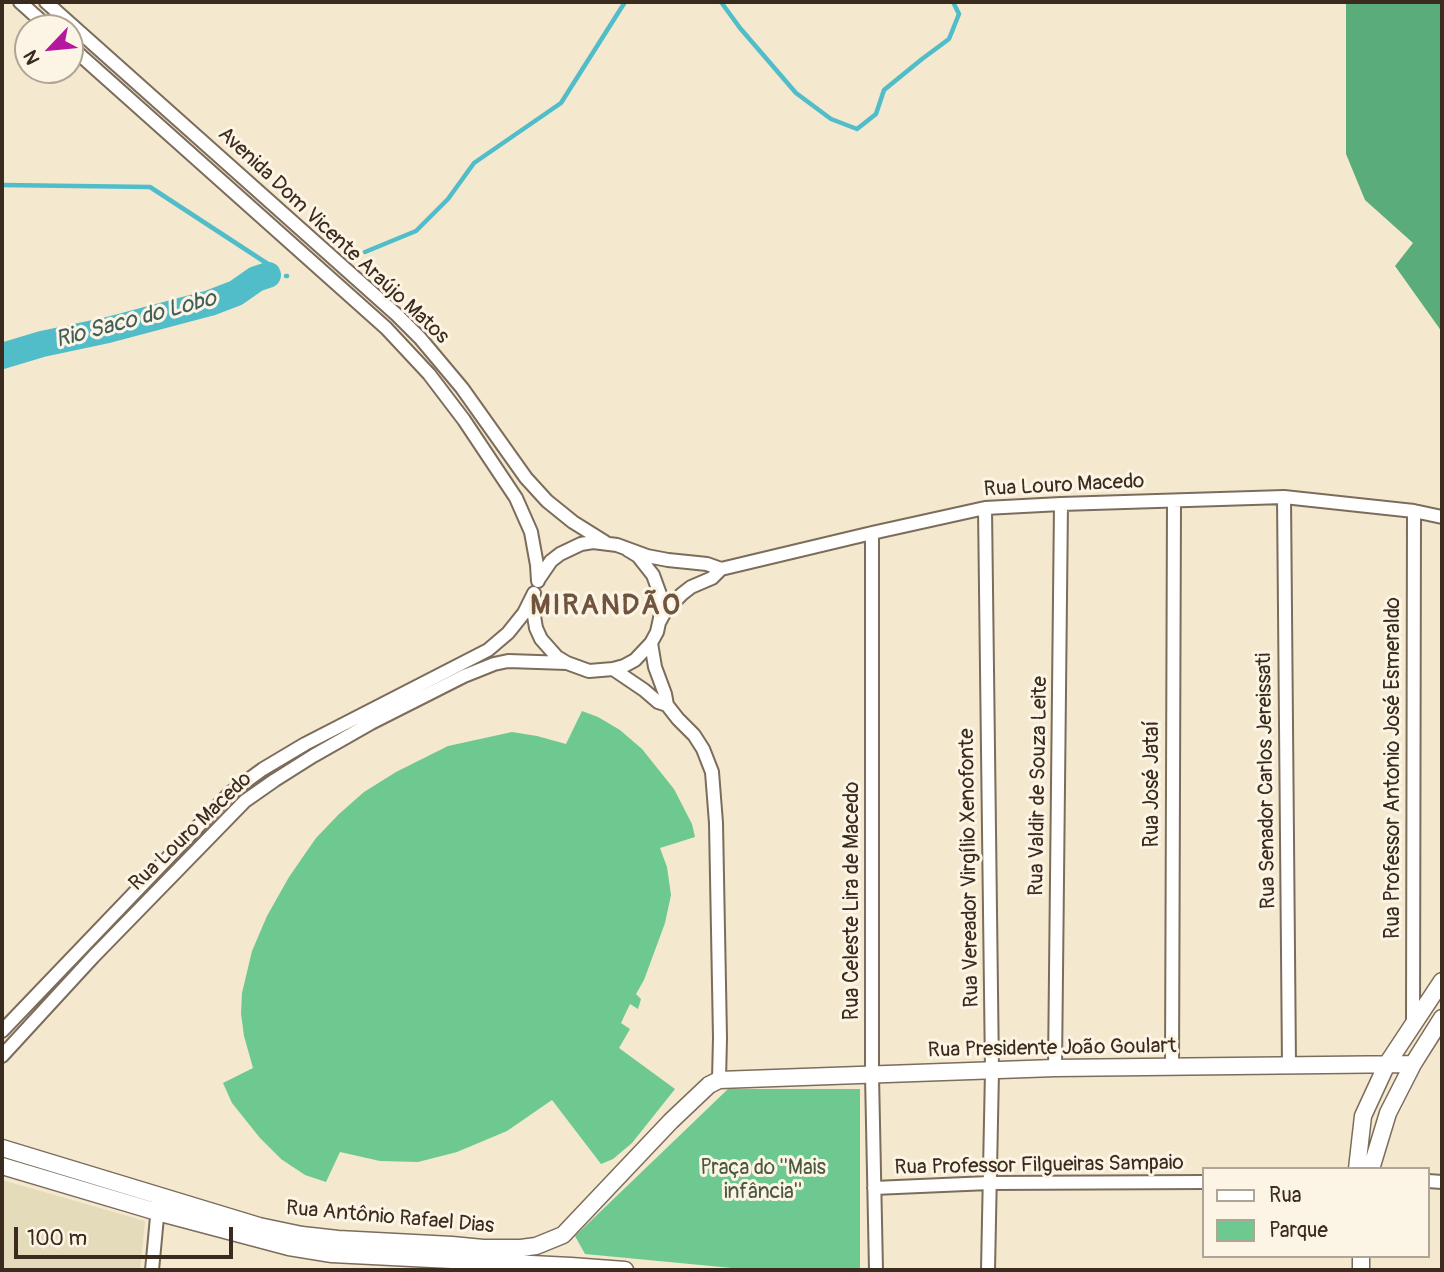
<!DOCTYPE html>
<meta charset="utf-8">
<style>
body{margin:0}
#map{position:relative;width:1444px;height:1272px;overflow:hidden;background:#f4e8ce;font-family:Pangolin,sans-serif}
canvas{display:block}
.frame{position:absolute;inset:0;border:4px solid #3b2a1e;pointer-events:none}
.legend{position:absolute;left:1202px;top:1167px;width:228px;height:91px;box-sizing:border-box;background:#fcf5e5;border:2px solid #afa495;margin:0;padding:9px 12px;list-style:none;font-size:21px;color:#3b2a1e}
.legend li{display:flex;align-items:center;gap:14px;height:35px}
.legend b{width:35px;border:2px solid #afa495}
.north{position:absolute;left:14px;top:14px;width:70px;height:70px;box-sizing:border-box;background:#fcf5e5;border:2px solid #afa495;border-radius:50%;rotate:244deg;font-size:19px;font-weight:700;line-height:28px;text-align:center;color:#3b2a1e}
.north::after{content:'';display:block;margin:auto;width:24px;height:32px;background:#b5179e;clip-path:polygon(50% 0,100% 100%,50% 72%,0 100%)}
.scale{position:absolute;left:14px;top:1227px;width:219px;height:32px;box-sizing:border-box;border:4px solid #3b2a1e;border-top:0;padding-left:9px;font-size:21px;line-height:24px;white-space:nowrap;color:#3b2a1e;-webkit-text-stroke:5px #fcf5e5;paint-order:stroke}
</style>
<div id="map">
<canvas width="1444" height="1272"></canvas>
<div class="frame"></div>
<ul class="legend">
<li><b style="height:9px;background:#fff"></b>Rua</li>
<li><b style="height:19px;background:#6ec990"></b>Parque</li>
</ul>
<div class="north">N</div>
<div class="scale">100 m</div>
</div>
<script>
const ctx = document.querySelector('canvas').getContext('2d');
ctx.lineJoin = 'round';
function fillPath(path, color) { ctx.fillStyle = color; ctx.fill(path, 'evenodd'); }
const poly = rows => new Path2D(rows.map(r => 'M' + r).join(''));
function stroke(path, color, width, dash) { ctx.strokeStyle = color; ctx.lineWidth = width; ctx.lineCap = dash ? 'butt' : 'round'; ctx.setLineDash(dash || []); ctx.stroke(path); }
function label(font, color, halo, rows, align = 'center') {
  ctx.font = font + ' Pangolin,sans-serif'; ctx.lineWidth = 6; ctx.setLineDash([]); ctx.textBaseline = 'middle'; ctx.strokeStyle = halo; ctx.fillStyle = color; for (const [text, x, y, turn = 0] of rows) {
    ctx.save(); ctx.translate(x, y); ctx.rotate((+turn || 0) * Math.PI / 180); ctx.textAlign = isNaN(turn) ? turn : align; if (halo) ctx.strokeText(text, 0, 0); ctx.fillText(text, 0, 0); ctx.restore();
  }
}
const built = poly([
 [2,1180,145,1221,140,1270,2,1270]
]);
const green = poly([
 [582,711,598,717,620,730,642,749,674,789,692,824,695,837,660,848,667,867,671,895,665,923,644,980,636,994,641,999,638,1009,630,1004,621,1023,630,1029,619,1048,675,1089,632,1143,613,1159,601,1164,552,1100,507,1131,457,1152,418,1162,380,1161,340,1152,326,1182,305,1175,281,1159,260,1138,232,1103,223,1083,253,1068,244,1036,241,1014,242,993,252,951,267,916,289,877,316,838,339,814,364,792,396,772,448,746,512,732,537,736,566,744],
 [728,1089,860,1089,860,1270,753,1270,585,1254,575,1236]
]);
const forest = poly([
 [1346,2,1442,2,1442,332,1395,266,1413,243,1365,200,1346,154]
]);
const stream = poly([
 [721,2,740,28,796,93,831,119,857,129,876,114,884,90,922,59,949,39,959,14,953,2],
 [2,185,150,187,274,268],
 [365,252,416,231,448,199,474,163,561,103,625,2],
 [286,276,287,276]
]);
const river = poly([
 [2,356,42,344,108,330,210,303,236,293,256,279,268,275]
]);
const minor = poly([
 [20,2,49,28],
 [46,2,397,315,420,338,462,388,526,478,547,501,573,522,605,542],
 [70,46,386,328,429,374,464,420,516,498,531,532,537,565,538,581],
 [1284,497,1289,1065],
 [985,508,992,1071,988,1270],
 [872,533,872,1075,876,1270],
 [538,580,551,561,560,554,581,544,593,542,617,545,647,556,668,560,707,564,721,569],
 [533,598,534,616,536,628,541,639,557,657,567,663,589,671,613,669,624,666,635,660,651,643,657,632,662,609,661,597,653,575,638,556,628,550],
 [660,621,666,610,682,594,691,587,712,578,721,569,872,533,985,508,1061,504,1284,497,1414,511,1442,517],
 [651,643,655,667,665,694,667,705,678,719,694,735,703,749,712,772,716,823,720,1038,719,1080],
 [613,669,644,690,658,702,667,705],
 [1413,1025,1414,511],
 [2,1031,230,793,263,769,305,744,488,650,508,633,524,613,534,593],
 [2,1056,93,957,245,801,275,780,313,756,371,723,464,676,494,664,508,661,567,663],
 [1172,1067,1174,501],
 [1055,1068,1061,504],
 [1428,1181,1442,1182],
 [874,1188,989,1183,1204,1182],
 [152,1270,159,1196]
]);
const tertiary = poly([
 [2,1148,259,1226,302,1235,338,1239,452,1245,483,1248,521,1248,536,1246,563,1235,671,1121,709,1085,719,1080,1055,1068,1413,1064],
 [2,1166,157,1212,289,1247,332,1254,571,1266,625,1270],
 [1357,1169,1363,1116,1387,1064,1442,981],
 [1371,1169,1388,1113,1413,1064,1442,1018],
 [1361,1256,1361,1270]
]);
const streetNames = [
 ["Avenida Dom Vicente Araújo Matos",333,236,43],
 ["Rua Louro Macedo",1064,486,-3],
 ["Rua Professor Antonio José Esmeraldo",1394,768,-90],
 ["Rua Senador Carlos Jereissati",1267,781,-91],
 ["Rua José Jataí",1153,784,-90],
 ["Rua Valdir de Souza Leite",1039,786,-89],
 ["Rua Louro Macedo",191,832,-44],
 ["Rua Vereador Virgílio Xenofonte",970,868,-91],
 ["Rua Celeste Lira de Macedo",853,901,-90],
 ["Rua Presidente João Goulart",1052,1049,-1],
 ["Rua Professor Filgueiras Sampaio",1039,1166,-1],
 ["Rua Antônio Rafael Dias",390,1218,5]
];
const parkNames = [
 ["Praça do ''Mais",763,1169],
 ["infância''",763,1193]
];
const waterNames = [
 ["Rio Saco do Lobo",136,320,-15]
];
const districtNames = [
 ["MIRANDÃO",606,607]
];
fillPath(built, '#e4dbba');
fillPath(green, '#6ec990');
fillPath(forest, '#5aad7a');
stroke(stream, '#50bdc9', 4.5);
stroke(river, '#50bdc9', 26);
stroke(minor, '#7c6c5c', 16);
stroke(tertiary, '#7c6c5c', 19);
stroke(minor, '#fff', 12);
stroke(tertiary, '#fff', 16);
label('21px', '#3b2a1e', '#fcf5e5', streetNames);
label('21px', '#4a5a40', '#fcf5e5', parkNames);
label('italic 23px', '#425d5a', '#fcf5e5', waterNames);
ctx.letterSpacing = '2px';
label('bold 28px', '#70533d', '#fcf5e5', districtNames);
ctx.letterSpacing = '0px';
</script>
